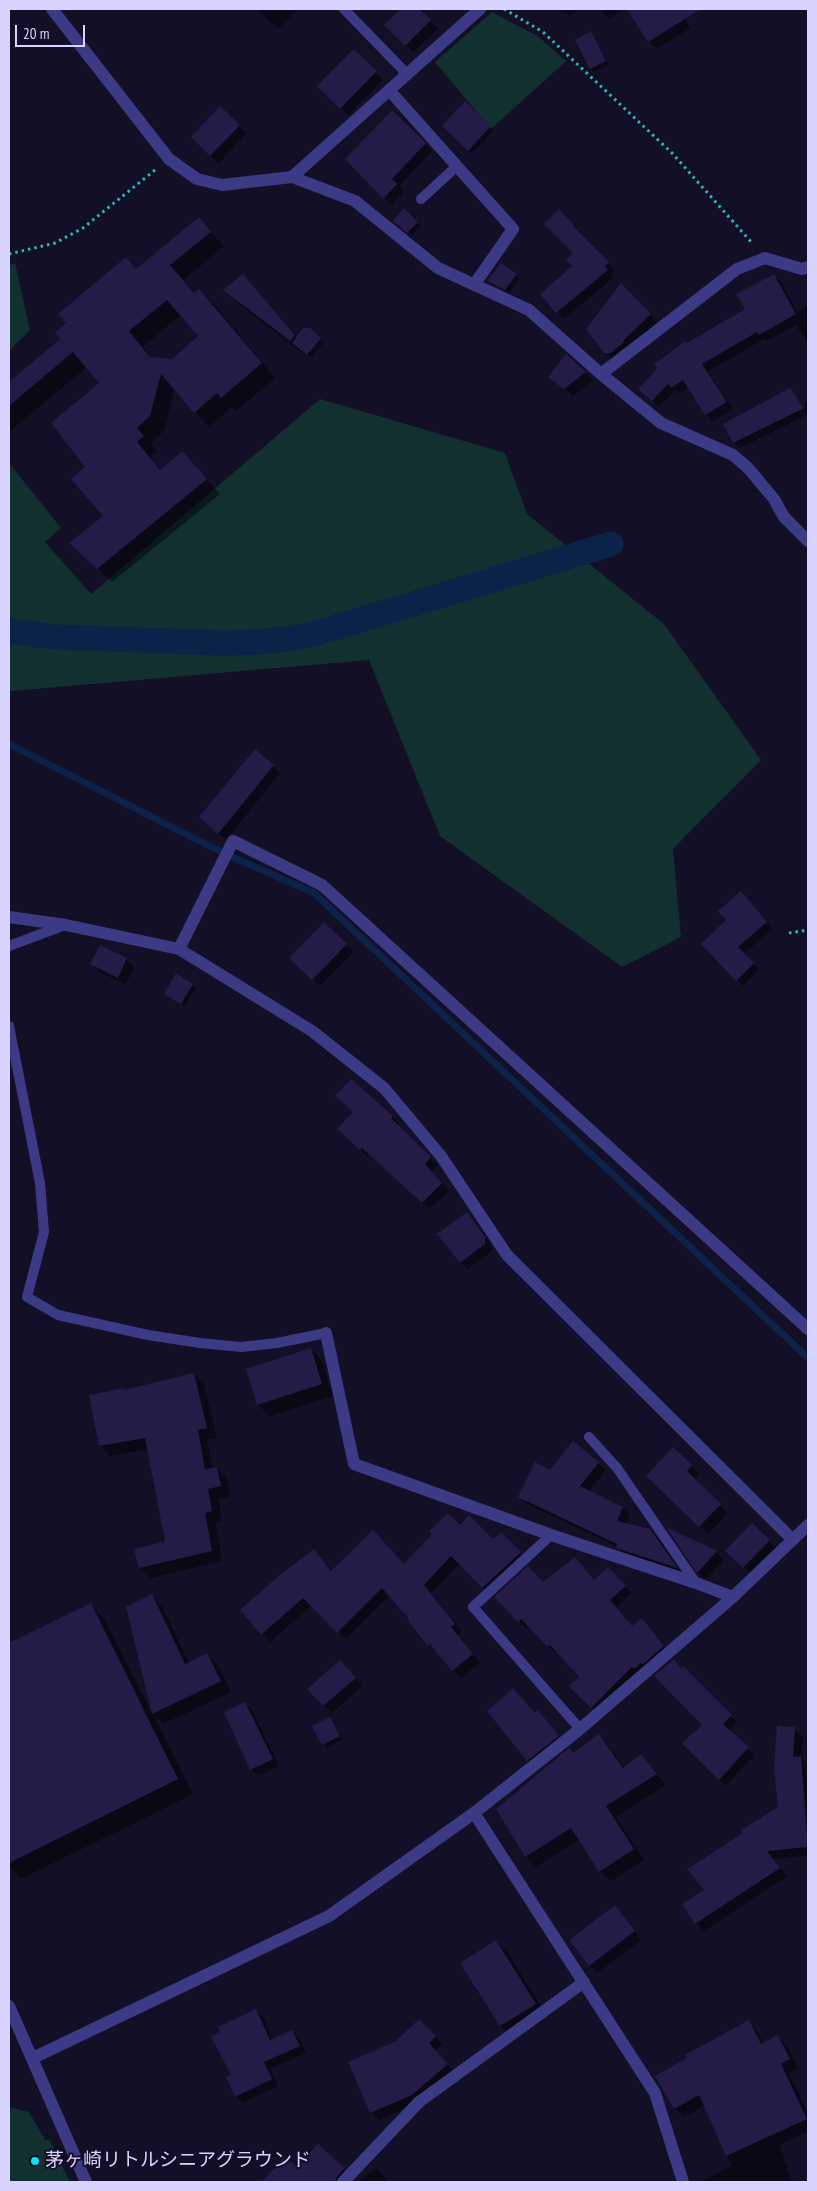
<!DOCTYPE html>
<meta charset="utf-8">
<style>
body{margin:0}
#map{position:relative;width:817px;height:2191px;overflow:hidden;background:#130f26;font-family:"PT Sans Narrow",sans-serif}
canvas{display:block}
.frame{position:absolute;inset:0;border:10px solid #d9d4ff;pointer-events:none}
.scale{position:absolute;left:15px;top:25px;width:70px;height:22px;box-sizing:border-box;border:2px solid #d9d4ff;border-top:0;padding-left:6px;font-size:15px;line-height:18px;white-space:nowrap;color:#d9d4ff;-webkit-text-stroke:4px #130f26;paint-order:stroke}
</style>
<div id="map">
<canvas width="817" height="2191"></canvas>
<div class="frame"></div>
<div class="scale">20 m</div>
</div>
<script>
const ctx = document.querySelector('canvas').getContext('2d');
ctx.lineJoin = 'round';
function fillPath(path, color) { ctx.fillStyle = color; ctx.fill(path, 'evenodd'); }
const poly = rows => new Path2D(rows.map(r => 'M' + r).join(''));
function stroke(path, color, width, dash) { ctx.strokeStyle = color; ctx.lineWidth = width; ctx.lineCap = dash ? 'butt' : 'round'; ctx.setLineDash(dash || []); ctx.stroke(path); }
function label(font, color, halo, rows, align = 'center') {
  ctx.font = font + ' "PT Sans Narrow","Noto Sans JP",sans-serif'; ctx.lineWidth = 4; ctx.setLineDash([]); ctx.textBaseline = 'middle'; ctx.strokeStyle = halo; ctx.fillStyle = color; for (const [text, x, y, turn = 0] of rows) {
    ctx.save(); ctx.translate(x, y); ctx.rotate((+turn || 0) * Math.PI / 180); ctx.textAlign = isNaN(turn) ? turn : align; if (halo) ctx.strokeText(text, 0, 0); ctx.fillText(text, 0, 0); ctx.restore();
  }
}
const green = poly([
 [492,12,539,37,566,61,491,129,435,62],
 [15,263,30,330,9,351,9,265],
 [320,399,505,453,527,514,664,624,761,760,673,849,681,937,622,967,440,836,369,660,12,691,9,690,9,463,61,528,45,542,91,594],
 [9,2107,29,2112,45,2140,50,2140,70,2182,9,2182]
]);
const shadow = poly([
 [257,9,298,9,278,29],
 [403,9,418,9,438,29,413,52,386,25],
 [558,9,579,9,570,16],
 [599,9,623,9,609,19],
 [639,9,678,9,690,28,657,49,649,41,632,14],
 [591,33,609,65,594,72,591,68],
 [354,51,383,80,348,115,319,86],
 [465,103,494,130,472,153,444,126],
 [220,108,246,133,219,163,192,137],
 [392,112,432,151,399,186,404,192,391,205,347,159],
 [404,210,421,226,412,235,398,224],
 [559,211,580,232,579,234,615,270,611,274,614,277,564,319,542,294,574,266,574,253],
 [198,219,224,246,184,280,195,294,199,290,214,304,275,378,236,411,232,407,209,427,175,389,164,431,150,443,157,451,150,457,161,470,182,453,220,494,112,582,85,557,104,516,87,468,101,383,87,367,9,432,9,384,62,339,137,270],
 [181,315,199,337,172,360,152,358,143,346],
 [243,275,298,337,320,338,324,342,312,357,307,354,305,355,240,305,225,290],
 [516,275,519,279,509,293,489,281],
 [774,275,781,282,797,312,808,306,808,344,796,325,767,341,764,339,708,371,733,409,713,421,706,414,689,387,679,394,675,390,659,407,647,396,687,344,746,310],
 [621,285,657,323,613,360,605,352],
 [566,356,593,380,573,396,550,377],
 [790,389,807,411,805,403,808,402,808,414,740,448,734,442,725,424],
 [255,751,280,773,226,840,208,824],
 [747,899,773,929,743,954,759,970,743,986,703,944],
 [324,923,354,952,320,986,291,958],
 [126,959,134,967,126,984,99,972,92,964],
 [192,985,196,988,185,1006,165,993],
 [392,1117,399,1124,397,1126,438,1165,432,1172,449,1191,429,1209,370,1154,368,1157,339,1129],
 [466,1213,492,1246,492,1251,468,1269,460,1262],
 [311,1349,322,1361,333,1396,270,1416,258,1405,247,1370],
 [194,1374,204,1385,217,1438,207,1440,213,1469,217,1468,227,1479,231,1496,218,1499,222,1521,215,1523,222,1561,151,1578,140,1567,166,1542,148,1449,110,1456,100,1446,123,1389,125,1391],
 [574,1443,606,1470,589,1491,623,1508,630,1515,626,1524,650,1530,658,1538,683,1574,625,1555,618,1547,527,1504,520,1496,550,1471],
 [674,1449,699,1473,694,1479,728,1513,708,1534,655,1484],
 [752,1525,777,1549,752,1575,727,1551],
 [460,1526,493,1541,509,1541,527,1561,490,1595,460,1563,431,1593,462,1632,458,1635,480,1663,461,1678,438,1651,429,1645,411,1619,390,1595,346,1639,312,1605,270,1642,241,1610,314,1550,332,1571,404,1565],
 [669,1530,716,1552,724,1560,706,1579,698,1572],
 [615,1576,632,1593,616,1608,632,1627,642,1620,670,1653,598,1714,571,1686,580,1677,558,1651,555,1653,529,1625,526,1628,496,1597,543,1583,595,1581],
 [152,1596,162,1607,189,1663,207,1654,218,1665,231,1692,163,1724,153,1714,193,1794,21,1879,9,1867,9,1645,90,1605,105,1620,151,1711],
 [674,1660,737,1722,729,1731,754,1755,726,1786,684,1743,704,1725],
 [348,1670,362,1686,332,1713,309,1689],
 [245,1703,252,1710,279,1766,258,1776,251,1769],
 [535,1714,546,1720,565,1744,535,1768,528,1760],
 [329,1718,343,1739,327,1748,314,1727],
 [794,1729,803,1737,801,1758,808,1765,808,1856,773,1859,787,1876,704,1931,696,1923,706,1890,745,1833,779,1808],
 [599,1736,609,1746,625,1768,641,1756,666,1785,616,1817,644,1860,611,1881,600,1871,580,1839,536,1867,526,1856,498,1810],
 [622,1915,641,1940,597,1973,589,1965],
 [496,1941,508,1953,547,2016,513,2037,501,2026,462,1963],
 [256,2010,263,2017,273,2040,292,2031,299,2038,306,2053,270,2069,278,2086,243,2103,236,2096],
 [419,2020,442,2044,435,2051,454,2071,419,2102,379,2120,372,2113,350,2063,396,2042],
 [749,2022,757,2031,764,2044,778,2037,787,2046,798,2068,789,2073,808,2113,808,2131,780,2145,791,2181,706,2182,705,2180,731,2166,705,2105,684,2117,675,2108],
 [318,2146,347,2172,338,2182,327,2182,322,2178,319,2182,264,2182,286,2158,297,2168],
 [376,2168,389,2182,357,2182]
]);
const stream = poly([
 [9,744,217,850,314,893,808,1358]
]);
const canal = poly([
 [9,631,55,637,223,643,260,642,292,638,317,633,611,544]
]);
const building = poly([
 [401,9,419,9,431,20,405,46,384,25],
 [627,9,701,9,648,42],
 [591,31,606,61,590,69,575,40],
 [354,49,377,71,340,109,317,86],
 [465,101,491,126,468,151,442,126],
 [220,106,240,125,210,156,191,137],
 [392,110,426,143,392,179,397,184,383,199,345,159],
 [404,208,418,222,407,233,393,221],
 [559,209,574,225,573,226,609,262,605,266,608,270,556,313,540,294,572,266,566,260,573,253,544,224],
 [199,217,211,232,170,265,194,293,199,289,262,363,221,398,217,393,194,413,161,374,150,416,137,428,144,436,137,442,160,470,182,451,207,479,97,569,69,543,103,516,71,479,85,467,51,423,99,383,73,352,9,406,9,382,60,339,55,332,66,323,58,314,126,257,136,269],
 [167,300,198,336,172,359,150,357,129,331],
 [501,263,517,274,505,290,487,281],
 [243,274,295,335,290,341,223,290],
 [774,274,796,314,759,335,757,332,702,364,727,402,705,415,683,380,671,388,668,384,652,401,638,389,657,369,654,364,686,341,687,343,745,309,736,294],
 [621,283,651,314,623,341,624,342,611,353,604,353,586,329],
 [303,328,310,328,321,338,307,355,292,343],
 [566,354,586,372,564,389,548,377],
 [790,388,804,408,733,443,723,424],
 [255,749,274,765,218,834,199,817],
 [741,891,767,922,738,947,754,963,736,981,701,944,726,920,718,911],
 [324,922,347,944,312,980,289,958],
 [100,945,127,958,118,978,90,964],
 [176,973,193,984,181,1004,164,994],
 [351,1079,393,1116,391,1118,431,1157,425,1164,442,1183,422,1203,362,1148,360,1150,337,1129,353,1112,335,1096],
 [467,1212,485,1237,485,1244,460,1263,437,1234],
 [311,1348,322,1384,257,1405,246,1369],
 [194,1373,207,1428,198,1430,205,1469,217,1467,221,1486,208,1489,212,1511,205,1513,212,1551,139,1568,134,1549,165,1541,145,1438,99,1446,89,1395,124,1388,124,1390],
 [573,1441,599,1462,580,1486,623,1507,617,1521,650,1529,678,1568,616,1548,617,1544,518,1497,535,1462,550,1470],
 [673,1447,692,1465,687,1471,721,1504,699,1527,646,1476],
 [448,1513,460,1525,469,1515,493,1539,501,1532,521,1552,482,1588,451,1556,424,1585,455,1624,451,1627,473,1654,452,1671,430,1644,428,1646,408,1621,409,1619,382,1588,337,1633,303,1598,261,1635,240,1610,281,1574,314,1549,331,1571,373,1530,404,1564,432,1534,429,1531],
 [752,1523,770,1540,743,1568,725,1551],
 [666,1527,717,1551,697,1573],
 [575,1557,594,1580,608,1567,626,1586,610,1600,632,1626,642,1618,664,1646,643,1664,641,1663,634,1669,632,1667,591,1708,569,1686,579,1677,550,1645,548,1647,521,1619,518,1622,494,1597,528,1566,543,1582],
 [152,1594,185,1664,207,1653,221,1681,152,1714,126,1607],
 [91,1603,178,1779,9,1863,9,1643],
 [674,1659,681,1668,683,1666,732,1715,723,1724,749,1747,719,1780,682,1743,702,1725,654,1676],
 [340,1660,356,1678,323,1706,307,1689],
 [513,1688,535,1713,538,1710,559,1736,527,1761,487,1711],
 [245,1702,273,1759,250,1770,224,1712],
 [330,1717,340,1736,322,1745,312,1726],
 [777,1726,795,1727,793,1757,801,1756,808,1847,767,1851,780,1868,695,1924,682,1904,704,1890,687,1869,743,1833,741,1830,778,1807,774,1767],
 [599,1734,623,1768,641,1754,657,1774,606,1806,634,1849,599,1872,571,1828,525,1857,496,1809,569,1748,573,1753],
 [615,1905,635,1931,589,1966,569,1940],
 [496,1940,536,2004,500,2026,460,1963],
 [256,2009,270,2040,292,2030,300,2046,264,2062,272,2079,235,2097,226,2077,231,2075,211,2036,220,2032,218,2027],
 [419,2019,436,2036,429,2043,448,2064,412,2095,370,2113,348,2062,396,2041],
 [749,2020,761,2044,778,2035,790,2059,781,2064,807,2119,726,2156,699,2095,674,2109,655,2076,687,2058,685,2055],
 [318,2144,345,2168,337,2177,335,2182,262,2182,285,2156,297,2167]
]);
const path = poly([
 [504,9,543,32,672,153,753,244],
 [9,254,55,243,83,228,155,170],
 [789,933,808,930]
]);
const service = poly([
 [344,9,407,74],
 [421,199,457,166],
 [9,946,65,925],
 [9,1026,40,1183,44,1232,27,1297,58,1315,148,1335,200,1343,241,1347,277,1343,326,1333],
 [589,1437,617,1468,696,1583],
 [551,1535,473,1607,580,1729]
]);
const minor = poly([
 [52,9,169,159,197,179,222,185,292,177,355,201,438,268,529,310,601,374,661,423,733,455,748,468,774,499,784,517,808,541],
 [389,90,513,229,474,285],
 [292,177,480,9],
 [601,374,737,269,765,258,802,269,808,267],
 [9,917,66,925,179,949,312,1031,384,1088,441,1156,507,1255,793,1540],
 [179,949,233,841,322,885,808,1329],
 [326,1333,354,1464,551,1535,696,1583,733,1597],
 [474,1813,655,2093,683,2182],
 [9,2006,86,2182],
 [33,2058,329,1916,474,1813,580,1729,733,1597,808,1525],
 [343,2182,419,2102,584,1982]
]);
const markers = [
 [35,2161,5,"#00e5ff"]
];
const poiNames = [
 ["茅ヶ崎リトルシニアグラウンド",45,2161]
];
fillPath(green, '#12302f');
fillPath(shadow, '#0007');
stroke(stream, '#0c2248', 7);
stroke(canal, '#0c2248', 25);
fillPath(building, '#241b47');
stroke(path, '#2fb8b0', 3, [2.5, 4]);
stroke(service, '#3d3a85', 10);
stroke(minor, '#3d3a85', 12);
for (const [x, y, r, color] of markers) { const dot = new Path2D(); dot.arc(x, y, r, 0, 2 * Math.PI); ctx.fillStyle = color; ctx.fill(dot); stroke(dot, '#130f26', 2); }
label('19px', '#d9d4ff', '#130f26', poiNames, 'left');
</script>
